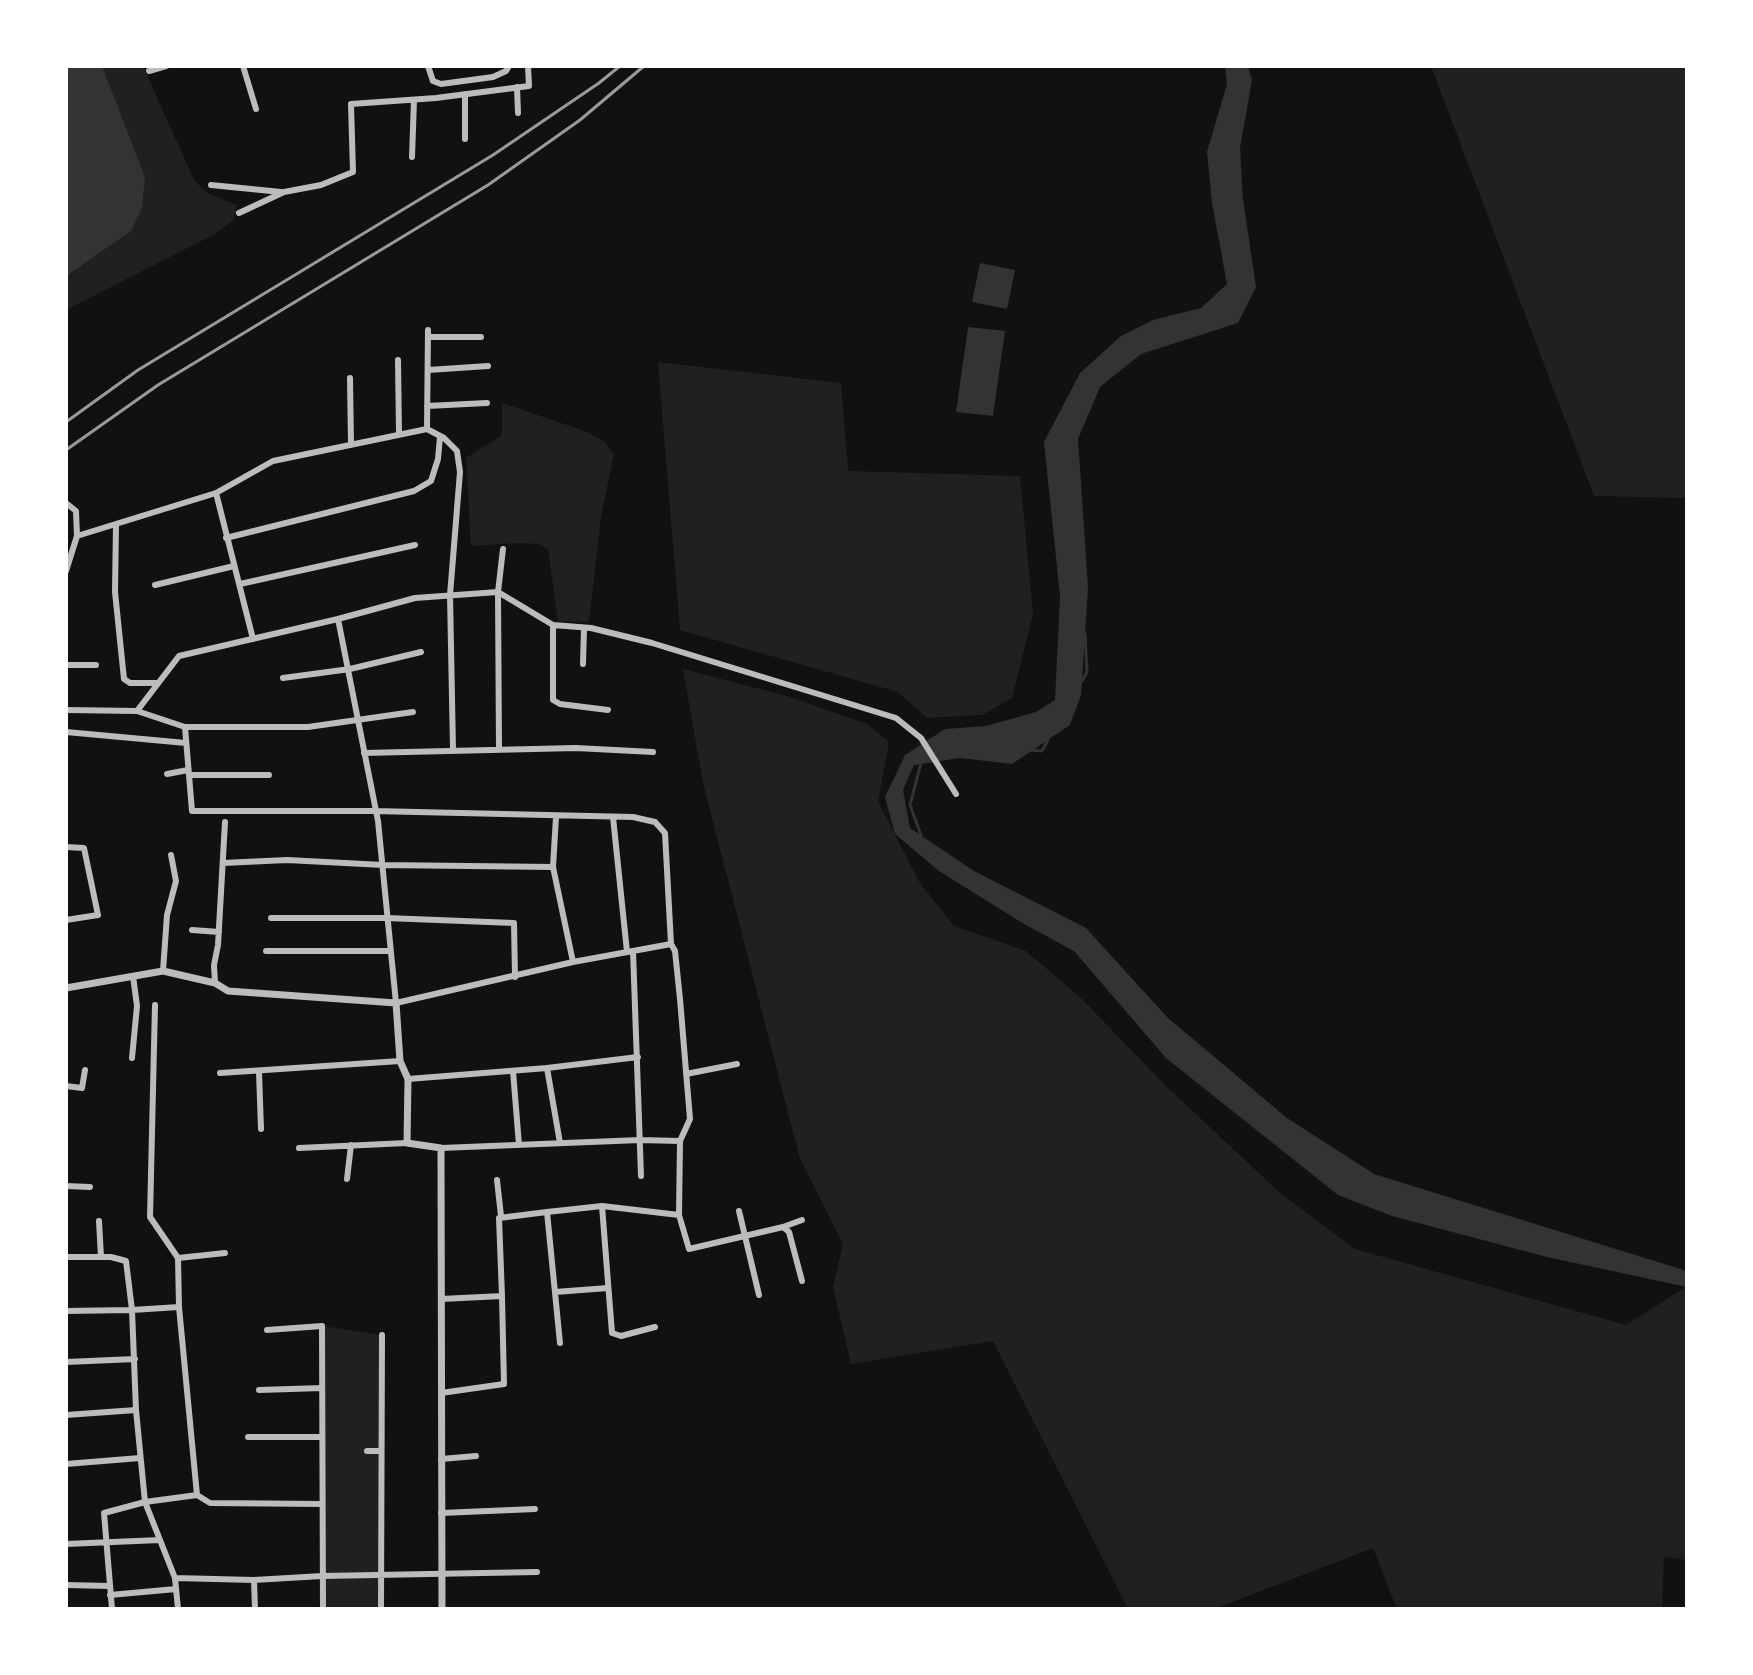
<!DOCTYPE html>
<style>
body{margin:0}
#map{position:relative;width:1753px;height:1675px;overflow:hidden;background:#111;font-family:"DejaVu Sans",sans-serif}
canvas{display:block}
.frame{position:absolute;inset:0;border:68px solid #fff;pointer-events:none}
</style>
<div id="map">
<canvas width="1753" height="1675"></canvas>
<div class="frame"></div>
</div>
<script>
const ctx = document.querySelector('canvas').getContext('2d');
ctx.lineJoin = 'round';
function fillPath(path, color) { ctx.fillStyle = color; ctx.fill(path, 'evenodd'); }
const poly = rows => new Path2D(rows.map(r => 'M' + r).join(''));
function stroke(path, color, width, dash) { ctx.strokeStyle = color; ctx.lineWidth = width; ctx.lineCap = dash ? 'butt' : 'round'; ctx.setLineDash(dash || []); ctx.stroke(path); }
const green = poly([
 [66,66,143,66,194,180,207,193,237,205,235,218,215,234,66,310],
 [1431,66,1687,66,1687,498,1594,496],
 [658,362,841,383,848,471,1020,476,1033,614,1012,698,982,715,927,718,898,692,680,630],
 [502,403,585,431,604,441,614,454,601,517,589,622,558,621,548,549,539,544,518,543,471,546,466,458,502,435],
 [683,669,787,696,867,724,889,742,878,802,920,883,954,926,1026,951,1083,1000,1166,1086,1279,1192,1355,1249,1626,1325,1687,1286,1687,1560,1664,1557,1662,1609,1397,1609,1373,1548,1214,1609,1128,1609,993,1341,851,1364,833,1287,843,1244,800,1159,703,783],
 [322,1326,382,1335,381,1609,323,1609]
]);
const water = poly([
 [66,66,102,66,145,177,142,208,131,231,66,276],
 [1225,66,1248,66,1252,80,1240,148,1243,199,1256,287,1238,323,1141,354,1100,387,1078,439,1088,588,1081,695,1070,725,1012,764,960,758,914,765,903,790,910,828,974,871,1086,928,1168,1018,1287,1118,1374,1174,1687,1271,1687,1287,1547,1257,1392,1216,1338,1195,1166,1058,1074,951,1024,924,939,871,895,834,885,797,905,755,945,729,986,726,1036,712,1055,700,1060,596,1044,442,1080,373,1121,336,1153,320,1201,308,1227,284,1212,203,1207,152,1227,84],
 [980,263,1015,270,1007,309,972,302],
 [968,327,1005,331,993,416,956,412]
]);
const stream = poly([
 [1082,681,1087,672,1085,634],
 [1030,750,1042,751,1048,740],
 [921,835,910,805,921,763]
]);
const minor = poly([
 [243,66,256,109],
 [428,66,433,81,441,84,493,77,506,71,509,66],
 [149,71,166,66],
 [517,87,518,113],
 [465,139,465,94],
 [412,157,414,100],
 [211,185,281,192],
 [239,213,284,192,321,185,353,172,351,104,436,98,529,86,528,66],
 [428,337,481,337],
 [398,360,399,434],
 [428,370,488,366],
 [350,378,351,445],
 [427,406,487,403],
 [427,429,428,330],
 [216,493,253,639],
 [66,503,76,511,77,536],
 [116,524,115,592,124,679,130,683,158,683],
 [226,538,414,491,431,481,438,459,440,437],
 [66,571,77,536,216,493,273,461,427,429,444,438,457,451,460,472,450,595,453,750],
 [240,584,415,545],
 [155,585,234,566],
 [338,619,415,598,498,592,553,625,553,700,560,704,608,710],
 [553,625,591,628,652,643,896,718,921,738,956,794],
 [583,664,584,628],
 [66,665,96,665],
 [283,678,350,669,421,652],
 [66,710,137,711,179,656,338,619,378,821,396,1003,573,962,671,944],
 [137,711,185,727,192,811,374,811,633,817,655,822,665,833,671,944,675,951,680,999,690,1119,680,1141,640,1140,441,1148],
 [185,727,308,727,413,712],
 [66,732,186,743],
 [499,749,498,592,503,549],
 [364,753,576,748,653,752],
 [167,774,188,770],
 [189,775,269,775],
 [556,817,553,867,573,962],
 [613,817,627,952],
 [66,847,84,848,98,915,66,920],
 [223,863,287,860,383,865,553,867],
 [271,918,386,918,514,923,515,977],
 [192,930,219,932],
 [266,951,390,951],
 [633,951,641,1176],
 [163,971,167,915,176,881,171,855],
 [215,983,214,965,218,945,225,822],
 [132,1058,137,1006,133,976],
 [547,1068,560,1143],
 [513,1071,519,1145],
 [259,1072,261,1129],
 [220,1073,400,1061],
 [686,1074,737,1064],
 [408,1079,547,1068,638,1057],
 [66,1086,82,1088,85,1070],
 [680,1141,679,1215,689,1249,783,1227,789,1232,802,1281],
 [299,1148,407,1143],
 [347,1179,351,1145],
 [497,1180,501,1216],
 [66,1186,90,1187],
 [602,1206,612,1333,621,1336,655,1327],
 [739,1211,759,1295],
 [99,1221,101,1257],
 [783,1227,802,1220],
 [66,1257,111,1257,126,1261,132,1310,66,1311],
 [178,1258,225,1253],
 [555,1292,608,1288],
 [441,1299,502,1296,499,1218,547,1212],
 [179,1307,197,1495,210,1503,321,1504],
 [267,1330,322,1326,323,1609],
 [560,1343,547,1212,602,1206,679,1215],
 [66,1362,135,1359],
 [259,1390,322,1388],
 [441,1393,504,1384,502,1296],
 [136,1410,132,1310,179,1307,178,1258,150,1217,155,1005],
 [66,1415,136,1410,145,1502,175,1578,178,1609],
 [248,1437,321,1437],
 [367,1451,381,1451],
 [441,1459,476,1456],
 [66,1464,140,1458],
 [441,1513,535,1509],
 [66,1544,160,1540],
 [175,1578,254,1580,322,1576,537,1572],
 [254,1580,255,1609],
 [66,1585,109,1586],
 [110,1595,176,1589],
 [112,1609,104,1513,145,1502,197,1495],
 [381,1609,382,1335]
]);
const tertiary = poly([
 [66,988,163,971,215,983,228,991,396,1003,400,1061,408,1079,407,1143,441,1148,442,1609]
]);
const rail = poly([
 [66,422,138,370,493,155,599,83,620,66],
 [66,450,158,385,488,185,580,120,644,66]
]);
fillPath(green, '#202020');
fillPath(water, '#333');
stroke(stream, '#333', 3);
stroke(minor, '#bcbcbc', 6);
stroke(tertiary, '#bcbcbc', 7);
stroke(rail, '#9a9a9a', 3);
</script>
